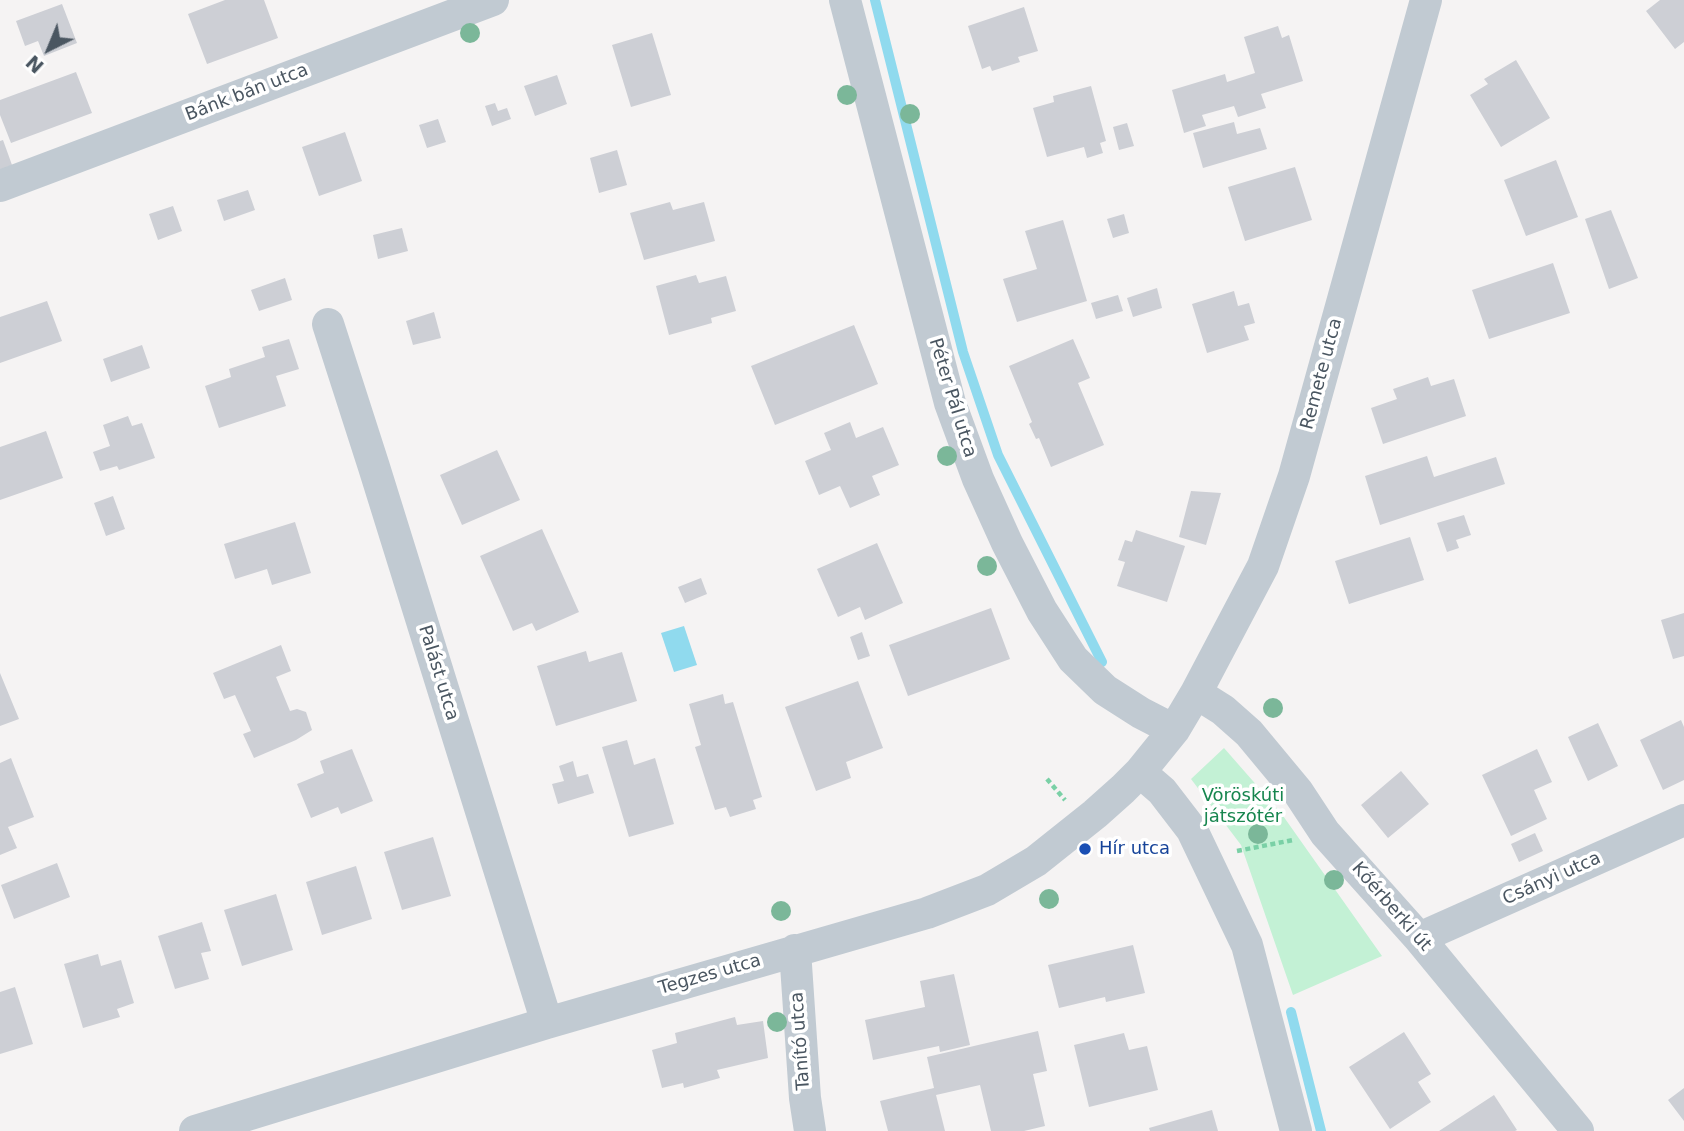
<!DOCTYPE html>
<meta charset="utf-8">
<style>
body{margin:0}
#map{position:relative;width:1684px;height:1131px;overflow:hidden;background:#f5f3f3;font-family:"DejaVu Sans",sans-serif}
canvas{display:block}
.north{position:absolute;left:14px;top:14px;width:70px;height:70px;-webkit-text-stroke:5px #fff;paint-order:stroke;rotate:223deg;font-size:19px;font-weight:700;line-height:28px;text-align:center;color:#4a5661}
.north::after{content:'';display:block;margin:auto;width:24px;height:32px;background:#4a5661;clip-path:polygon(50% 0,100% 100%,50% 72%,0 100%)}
</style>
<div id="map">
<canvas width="1684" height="1131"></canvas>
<div class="north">N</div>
</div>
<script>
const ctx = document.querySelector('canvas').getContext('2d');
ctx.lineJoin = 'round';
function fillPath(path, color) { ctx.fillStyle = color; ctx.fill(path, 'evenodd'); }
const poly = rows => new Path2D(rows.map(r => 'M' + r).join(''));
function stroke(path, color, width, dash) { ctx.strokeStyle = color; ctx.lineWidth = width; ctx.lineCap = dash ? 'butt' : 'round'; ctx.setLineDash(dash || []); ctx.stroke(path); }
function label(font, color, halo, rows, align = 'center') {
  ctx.font = font + ' "DejaVu Sans",sans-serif'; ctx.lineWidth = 7; ctx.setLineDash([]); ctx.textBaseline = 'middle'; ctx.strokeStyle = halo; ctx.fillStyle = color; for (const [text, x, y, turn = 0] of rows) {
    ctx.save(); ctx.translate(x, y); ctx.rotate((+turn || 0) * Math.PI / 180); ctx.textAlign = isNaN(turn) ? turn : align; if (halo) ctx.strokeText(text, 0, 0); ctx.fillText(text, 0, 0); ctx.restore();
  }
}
const green = poly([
 [1224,748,1281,813,1382,956,1293,995,1241,845,1191,779]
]);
const water = poly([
 [684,626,697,665,674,672,661,633]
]);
const stream = poly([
 [875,0,963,352,998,455,1102,662],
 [1291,1012,1321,1131]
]);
const building = poly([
 [225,0,264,0,278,38,207,64,188,14],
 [1660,0,1684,0,1684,42,1675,49,1646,11],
 [62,4,77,43,44,56,38,41,25,46,16,21],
 [1024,7,1038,51,1018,57,1020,62,992,71,990,66,982,69,968,26],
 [1278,26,1282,38,1289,35,1303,81,1261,94,1266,108,1238,117,1234,106,1202,115,1206,126,1184,133,1172,90,1225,74,1227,82,1255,73,1244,37],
 [652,33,671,95,631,107,612,45],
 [1516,60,1550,118,1501,147,1470,95,1488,84,1484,79],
 [76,72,92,113,11,143,0,115,0,100],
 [557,75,567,104,535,116,524,86],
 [1091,86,1106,141,1100,143,1103,153,1087,158,1084,147,1047,157,1033,108,1054,102,1053,96],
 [495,103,498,111,507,108,511,119,492,126,485,106],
 [438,119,446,142,427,148,419,125],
 [1234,122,1237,134,1260,128,1267,149,1203,168,1193,133],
 [1127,123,1134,146,1119,150,1113,127],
 [345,132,362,181,319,196,302,147],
 [3,140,12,165,0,170,0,141],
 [617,150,627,185,599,193,590,158],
 [1556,160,1578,217,1526,236,1504,180],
 [1295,167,1312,220,1245,241,1228,187],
 [248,190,255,210,224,221,217,200],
 [670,202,673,210,704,202,715,241,644,260,630,213],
 [173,206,182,231,158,240,149,214],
 [1611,210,1638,278,1609,289,1585,219],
 [1124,214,1129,233,1113,238,1107,219],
 [1063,220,1087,301,1017,322,1003,279,1037,269,1025,231],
 [402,228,408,251,378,259,373,235],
 [1553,263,1570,313,1489,339,1472,290],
 [696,275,699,283,726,276,736,311,711,318,712,323,669,335,656,286],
 [285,278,292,300,259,311,251,290],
 [1157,288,1162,308,1133,317,1127,298],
 [1234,291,1238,306,1249,303,1255,323,1244,326,1249,340,1207,353,1192,304],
 [1118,295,1123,311,1096,319,1091,303],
 [47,301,62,341,0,363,0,317],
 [434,312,441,338,413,345,406,321],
 [854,325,878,384,775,425,751,366],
 [289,339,299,369,276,376,286,406,219,428,205,386,231,377,229,369,265,357,262,347],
 [1073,339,1090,378,1078,383,1104,445,1051,467,1039,438,1036,439,1029,424,1032,422,1009,366],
 [142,345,150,368,111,382,103,359],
 [1428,377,1431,386,1454,379,1466,416,1383,444,1371,408,1397,399,1393,389],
 [128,416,132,426,142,423,155,458,119,470,117,466,100,471,93,452,110,446,103,425],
 [850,422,856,438,883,427,899,465,872,476,880,495,850,508,840,486,819,495,805,461,831,450,824,433],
 [46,431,63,478,0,500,0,447],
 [497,450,520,500,462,525,440,475],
 [1427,456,1434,477,1496,457,1505,484,1380,525,1365,476],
 [1191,491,1221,493,1206,545,1179,537],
 [113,496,125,529,106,536,94,503],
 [1464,515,1471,535,1456,540,1459,548,1447,552,1437,523],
 [295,522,311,573,272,585,267,569,235,579,224,544],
 [542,529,579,612,536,631,532,623,513,631,480,556],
 [1136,530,1185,546,1167,602,1117,586,1125,562,1118,560,1125,540,1132,542],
 [1410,537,1424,580,1349,604,1335,561],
 [877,543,903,603,865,620,860,607,838,617,817,569],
 [701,578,707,594,685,603,678,587],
 [991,608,1010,659,908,696,889,645],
 [1684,613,1684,656,1673,659,1661,620],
 [862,632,870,656,858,660,850,637],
 [281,645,291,671,276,677,290,711,297,709,306,712,312,730,296,740,254,758,243,734,251,731,235,695,224,699,213,673],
 [586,651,589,662,622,652,637,701,556,726,537,666],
 [0,673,19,719,0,726],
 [858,681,883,748,846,762,851,778,816,791,785,707],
 [723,694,725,704,733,702,762,797,753,800,756,809,730,817,726,807,715,810,695,747,701,745,689,704],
 [1681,720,1684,727,1684,780,1663,790,1640,740],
 [1598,723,1618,766,1588,781,1568,737],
 [627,740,634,765,655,758,674,824,629,837,602,747],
 [352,749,373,801,341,814,338,807,311,818,297,784,324,773,320,761],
 [1537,749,1552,782,1534,790,1547,819,1511,836,1482,775],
 [11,758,34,817,8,827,17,848,0,855,0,763],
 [573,761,577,777,588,774,594,793,558,804,552,784,564,781,559,766],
 [1401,771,1429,804,1388,838,1361,805],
 [1535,833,1543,851,1519,862,1511,844],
 [433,837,451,896,402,910,384,852],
 [57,863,70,897,14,919,1,885],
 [356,866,372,919,322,935,306,882],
 [276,894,293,950,242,966,224,910],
 [202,922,211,951,201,953,209,979,175,989,158,936],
 [1133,945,1145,993,1106,1002,1105,997,1059,1008,1048,965],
 [98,954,101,966,121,960,134,1003,117,1009,120,1017,83,1028,64,964],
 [954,974,970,1045,940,1052,939,1046,873,1060,865,1020,925,1007,920,981],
 [15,987,33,1044,0,1054,0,992],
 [735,1017,737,1025,763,1021,768,1058,717,1070,720,1078,684,1088,683,1083,662,1088,652,1050,677,1043,675,1033],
 [1038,1031,1047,1071,1033,1074,1045,1126,1024,1131,991,1131,980,1085,936,1095,945,1131,888,1131,880,1101,934,1088,927,1057],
 [1404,1032,1431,1074,1418,1082,1431,1102,1390,1129,1349,1067],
 [1124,1033,1129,1050,1147,1046,1158,1090,1089,1107,1074,1045],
 [1684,1088,1684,1121,1668,1100],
 [1494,1095,1517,1130,1515,1131,1439,1131],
 [1212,1110,1218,1131,1150,1131,1149,1128]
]);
const path = poly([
 [1047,779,1065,800],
 [1237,851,1293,840]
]);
const street = poly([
 [845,0,950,403,978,479,1007,543,1042,611,1073,659,1105,690,1141,713,1174,730],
 [0,186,493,0],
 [328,324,374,467,547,1023],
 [1196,693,1223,710,1249,733,1298,792,1325,833,1419,938,1578,1131],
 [1140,772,1162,791,1192,830,1247,945,1296,1131],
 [1419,938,1684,820],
 [795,950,805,1098,810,1131],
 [195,1131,547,1023,927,913,987,890,1036,861,1095,814,1123,789,1140,772,1174,730,1196,693,1263,566,1294,476,1426,0]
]);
const trees = [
 [470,33],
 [847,95],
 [910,114],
 [947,456],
 [987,566],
 [1273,708],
 [1258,834],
 [1334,880],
 [1049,899],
 [781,911],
 [777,1022]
];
const markers = [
 [1085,849,7,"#1a4fb4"]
];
const streetNames = [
 ["Bánk bán utca",247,93,-21],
 ["Remete utca",1322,374,-75],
 ["Péter Pál utca",952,398,73],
 ["Palást utca",438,673,73],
 ["Csányi utca",1552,879,-24],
 ["Kőérberki út",1391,907,49],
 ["Tegzes utca",710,975,-16],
 ["Tanító utca",801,1041,-94]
];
const parkNames = [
 ["Vöröskúti",1243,796],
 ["játszótér",1243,817]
];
const transitNames = [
 ["Hír utca",1099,849]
];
fillPath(green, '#c3f1d5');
fillPath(water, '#90daee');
stroke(stream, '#90daee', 10);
fillPath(building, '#cdcfd5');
stroke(path, '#7ad0a6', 4.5, [5, 3.5]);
stroke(street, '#c1cad2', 32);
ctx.fillStyle = '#7bb799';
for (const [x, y] of trees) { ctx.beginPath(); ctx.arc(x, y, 10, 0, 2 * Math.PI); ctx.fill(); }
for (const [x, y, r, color] of markers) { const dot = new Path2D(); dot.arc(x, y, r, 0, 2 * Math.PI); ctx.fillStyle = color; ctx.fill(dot); stroke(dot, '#fff', 2.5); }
label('18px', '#4a5661', '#fff', streetNames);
label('18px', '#17864f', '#fff', parkNames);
label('18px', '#164399', '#fff', transitNames, 'left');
</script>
